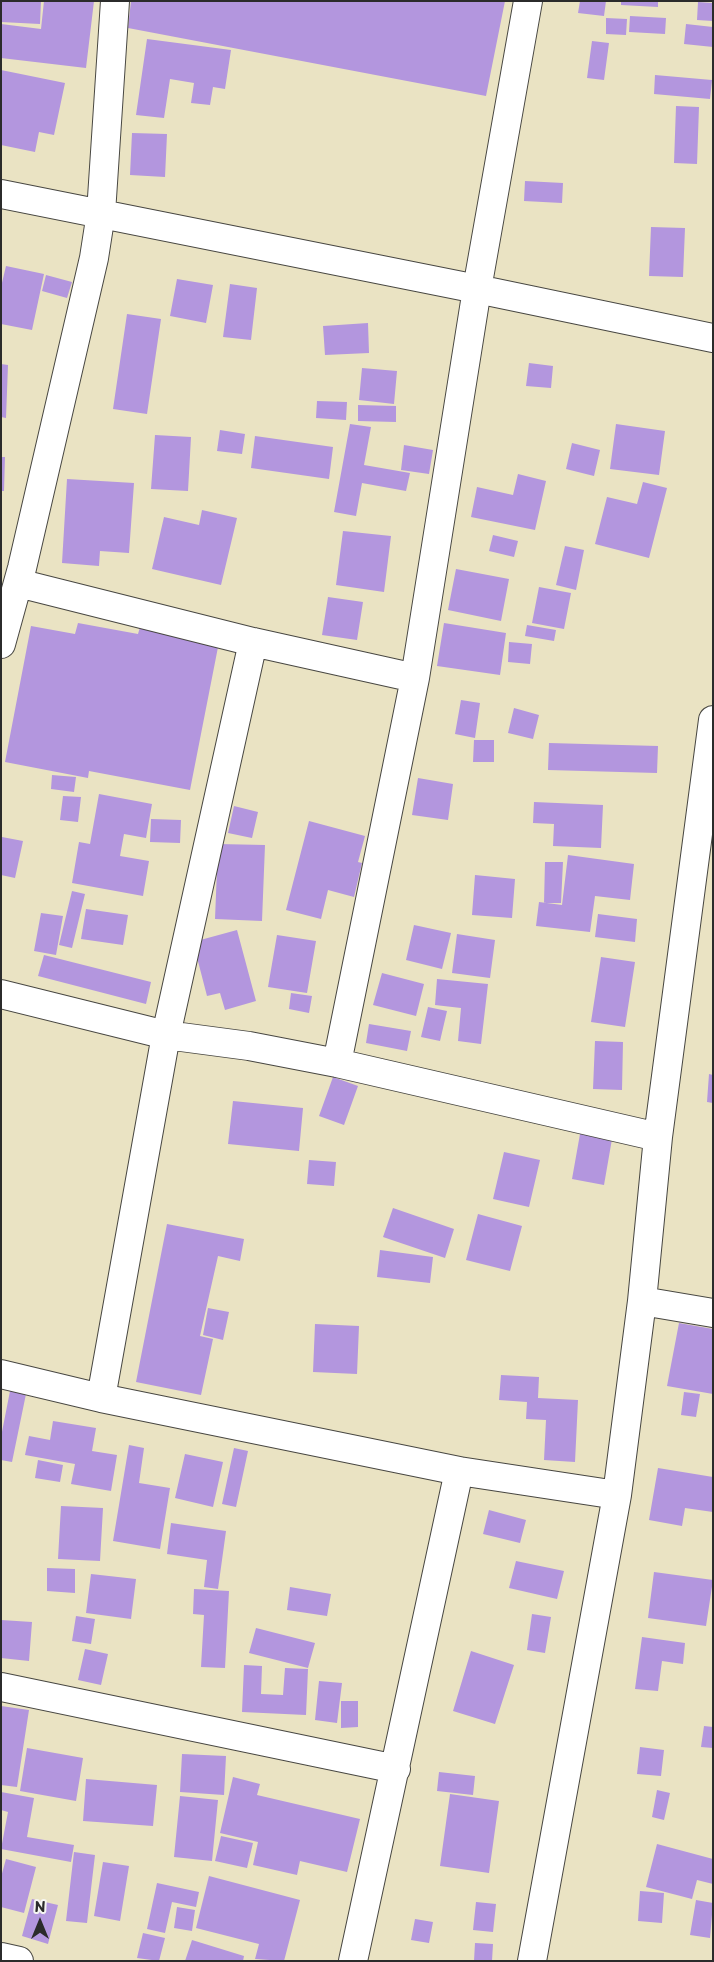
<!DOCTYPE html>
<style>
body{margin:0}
#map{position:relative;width:714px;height:1962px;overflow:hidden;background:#eae3c3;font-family:"Playpen Sans",sans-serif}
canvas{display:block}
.frame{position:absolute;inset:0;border:2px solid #2b2b2b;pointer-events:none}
.north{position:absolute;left:15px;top:1897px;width:50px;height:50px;-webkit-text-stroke:4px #f6f6f2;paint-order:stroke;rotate:0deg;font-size:14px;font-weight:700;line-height:20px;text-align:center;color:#2b2b2b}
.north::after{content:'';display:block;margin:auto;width:18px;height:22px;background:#2b2b2b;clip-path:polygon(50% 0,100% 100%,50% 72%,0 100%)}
</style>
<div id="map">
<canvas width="714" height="1962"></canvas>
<div class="frame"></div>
<div class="north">N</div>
</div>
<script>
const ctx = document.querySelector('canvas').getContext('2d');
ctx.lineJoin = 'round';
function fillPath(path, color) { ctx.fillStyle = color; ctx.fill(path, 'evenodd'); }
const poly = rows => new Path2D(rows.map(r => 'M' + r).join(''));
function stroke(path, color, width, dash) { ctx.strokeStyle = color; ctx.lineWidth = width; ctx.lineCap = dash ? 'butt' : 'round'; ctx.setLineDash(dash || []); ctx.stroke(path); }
const building = poly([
 [1,1,41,1,40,24,1,22],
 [44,1,94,1,86,68,1,58,1,24,41,29],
 [131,1,505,1,486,96,128,28],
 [580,1,606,1,604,16,578,13],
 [621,1,658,1,658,7,621,5],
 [698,2,713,3,713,21,697,20],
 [630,16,666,18,665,34,629,32],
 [606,18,627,19,626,35,606,34],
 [686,24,713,27,713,47,684,44],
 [147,39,231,50,225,89,213,87,210,105,191,103,194,83,170,79,164,118,136,115],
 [592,41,609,43,604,80,587,78],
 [1,70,65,83,54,135,39,132,35,152,1,145],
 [655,75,712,80,710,99,654,94],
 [676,106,699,107,697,164,674,163],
 [132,133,167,134,165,177,130,175],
 [525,181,563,183,562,203,524,201],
 [651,227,685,228,683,277,649,276],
 [6,266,44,274,32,330,1,324,1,287],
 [46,275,72,282,67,298,42,291],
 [177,279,213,285,206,323,170,316],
 [230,284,257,288,251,340,223,337],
 [127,314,161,319,147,414,113,409],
 [368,323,369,353,325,355,323,326],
 [529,363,553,366,551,388,526,386],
 [1,364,8,365,6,418,1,417],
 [362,368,397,371,394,404,359,400],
 [317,401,347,402,346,420,316,418],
 [358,405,396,406,396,422,358,421],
 [350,424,371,427,364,465,410,473,406,491,362,483,356,516,334,512],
 [616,424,665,431,659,475,610,469],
 [220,430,245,434,242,454,217,451],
 [155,435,191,437,188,491,151,489],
 [255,436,333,447,329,479,251,468],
 [572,443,600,450,594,476,566,469],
 [404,445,433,450,429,474,401,470],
 [1,457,5,457,4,491,1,491],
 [518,474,546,481,535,530,471,517,477,487,513,495],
 [67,479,134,483,129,553,100,551,99,566,62,563],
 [643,482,667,488,649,558,595,544,607,497,637,504],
 [202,510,237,518,221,585,152,569,164,517,199,525],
 [343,531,391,536,384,592,336,585],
 [493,535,518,541,514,557,489,551],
 [565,546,584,550,576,590,556,585],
 [456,569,509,579,501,621,448,610],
 [539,587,571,593,564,629,532,623],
 [328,597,363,602,357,640,322,635],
 [78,623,138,634,140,627,219,642,190,790,89,771,88,778,5,762,31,626,75,634],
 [444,623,506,633,500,675,437,666],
 [527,625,556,630,554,641,525,636],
 [509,642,532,644,530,664,508,662],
 [461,700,480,703,475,738,455,734],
 [514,708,539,715,533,739,508,733],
 [474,740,494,740,494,762,473,762],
 [549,743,658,746,657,773,548,770],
 [52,775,76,777,74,792,51,789],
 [418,778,453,784,448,820,412,815],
 [99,794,152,804,146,838,124,834,120,856,149,861,143,896,72,883,79,842,90,844],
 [63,796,81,797,78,822,60,820],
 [534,802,603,805,601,848,553,846,554,824,533,823],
 [234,806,258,812,252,838,228,833],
 [151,819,181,820,180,843,150,842],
 [309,821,365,836,358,862,362,863,354,897,328,890,321,919,286,910],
 [2,837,23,841,15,878,1,875],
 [218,844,265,845,262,921,215,919],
 [568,855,634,864,630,900,595,896,590,932,536,926,539,902,562,905],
 [545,862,563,862,561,903,544,903],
 [475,875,515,879,512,918,472,915],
 [72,891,85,894,72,948,59,945],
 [86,909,128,915,123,945,81,939],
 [41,913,63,916,56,955,34,951],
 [598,914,637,919,635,942,595,937],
 [414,925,451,933,442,969,406,960],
 [237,930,256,1001,225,1010,220,993,207,996,193,942],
 [457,934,495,940,490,978,452,973],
 [277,935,316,941,307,993,268,987],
 [44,955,151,982,146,1004,38,976],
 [601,957,635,962,625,1027,591,1022],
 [382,973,424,984,416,1016,373,1005],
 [437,979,488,984,481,1044,458,1041,461,1008,435,1005],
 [291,993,312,996,309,1013,289,1009],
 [428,1007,447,1011,440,1041,421,1037],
 [369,1024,411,1031,407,1051,366,1043],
 [595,1041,623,1042,622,1090,593,1089],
 [709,1074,713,1075,713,1103,707,1102],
 [333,1077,358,1086,344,1125,319,1116],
 [233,1101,303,1108,299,1151,228,1144],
 [580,1134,612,1139,604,1185,572,1179],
 [504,1152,540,1160,529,1207,493,1199],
 [309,1160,336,1162,334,1186,307,1184],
 [393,1208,454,1229,445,1258,383,1237],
 [478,1214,522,1226,510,1271,466,1260],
 [167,1224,244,1239,240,1261,218,1256,200,1336,213,1339,201,1395,136,1382],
 [380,1250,433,1257,430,1283,377,1277],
 [208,1308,229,1312,223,1340,203,1335],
 [679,1323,713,1329,713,1394,667,1386],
 [315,1324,359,1326,357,1374,313,1372],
 [501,1375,539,1377,538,1398,578,1400,575,1462,544,1460,546,1420,526,1419,527,1402,499,1400],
 [10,1391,26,1394,12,1462,1,1460,1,1437],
 [684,1392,700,1394,696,1417,681,1415],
 [53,1421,96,1428,92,1451,117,1455,111,1491,71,1484,75,1464,25,1455,29,1436,50,1440],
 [129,1445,144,1448,139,1483,170,1488,160,1549,113,1541],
 [234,1448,248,1451,236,1507,222,1504],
 [185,1454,223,1462,213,1507,175,1498],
 [38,1460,63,1465,60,1482,35,1478],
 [658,1468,713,1477,713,1512,685,1508,682,1526,649,1520],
 [61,1506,103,1508,100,1561,58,1559],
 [489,1510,526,1520,520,1543,483,1534],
 [171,1523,226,1531,218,1589,204,1587,207,1560,167,1554],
 [516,1561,564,1571,557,1599,509,1588],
 [47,1568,75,1569,75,1593,47,1591],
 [654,1572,713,1580,706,1626,648,1618],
 [91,1574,136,1579,131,1619,86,1613],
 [290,1587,331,1594,327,1616,287,1610],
 [194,1589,229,1591,225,1668,201,1667,204,1615,193,1614],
 [532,1614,551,1617,545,1653,527,1650],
 [76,1616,95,1619,91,1644,72,1641],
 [1,1620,32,1622,29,1661,1,1658],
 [256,1628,315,1643,308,1668,249,1653],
 [642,1637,685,1643,683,1664,662,1661,658,1691,635,1689],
 [85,1649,108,1654,101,1685,78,1680],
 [471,1651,514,1665,495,1724,453,1711],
 [244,1665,262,1666,261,1694,283,1695,285,1668,308,1669,306,1715,242,1712],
 [319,1681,342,1683,337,1723,315,1720],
 [341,1701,358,1701,358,1727,341,1728],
 [1,1706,29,1710,17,1787,1,1785],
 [704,1726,713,1727,713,1748,701,1747],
 [640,1747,664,1750,661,1776,637,1774],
 [27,1748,83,1758,76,1801,20,1791],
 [182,1754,226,1756,224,1795,180,1792],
 [439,1772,475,1776,473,1795,437,1791],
 [233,1777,260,1784,257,1795,360,1819,347,1872,300,1861,297,1875,253,1865,258,1842,220,1833],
 [86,1779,157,1785,153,1826,83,1821],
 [657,1790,670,1793,664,1820,652,1817],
 [1,1792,34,1798,27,1837,74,1845,71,1862,1,1849,8,1812,1,1810],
 [450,1794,499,1801,489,1873,440,1866],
 [180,1796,218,1800,212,1861,174,1857],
 [221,1836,253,1843,247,1868,215,1861],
 [657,1844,713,1859,713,1884,697,1880,692,1899,646,1887],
 [74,1852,95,1855,87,1923,66,1921],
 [6,1859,36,1867,24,1913,1,1907,1,1877],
 [103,1862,129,1866,120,1921,94,1916],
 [209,1876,300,1900,284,1961,255,1959,259,1944,196,1928],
 [157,1883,199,1892,196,1907,172,1902,165,1933,147,1929],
 [640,1891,664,1893,662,1923,638,1921],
 [32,1899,58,1905,48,1944,22,1936],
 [696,1900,713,1903,710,1938,690,1935],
 [476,1902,496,1904,493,1932,473,1930],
 [177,1907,195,1910,192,1931,174,1928],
 [415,1919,433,1922,429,1943,411,1940],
 [143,1933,165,1938,159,1961,137,1958],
 [192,1940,244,1956,243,1961,185,1961],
 [475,1943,493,1944,492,1961,474,1961]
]);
const minor = poly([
 [1,194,477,289,713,338],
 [18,583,253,642,415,678],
 [1,644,22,568,94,258,101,213,115,1],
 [1,994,166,1035,249,1046,337,1063,658,1137],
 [337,1063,415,678,477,289,528,1],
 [642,1301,713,1313],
 [1,1374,101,1398,459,1471,617,1495],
 [101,1398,166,1035,253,642],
 [1,1687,396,1769],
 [1,1957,19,1961],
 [353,1961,459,1471],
 [532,1961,617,1495,642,1301,658,1137,713,720]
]);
fillPath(building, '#b396de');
stroke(minor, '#484742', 30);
stroke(minor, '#fff', 28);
</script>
